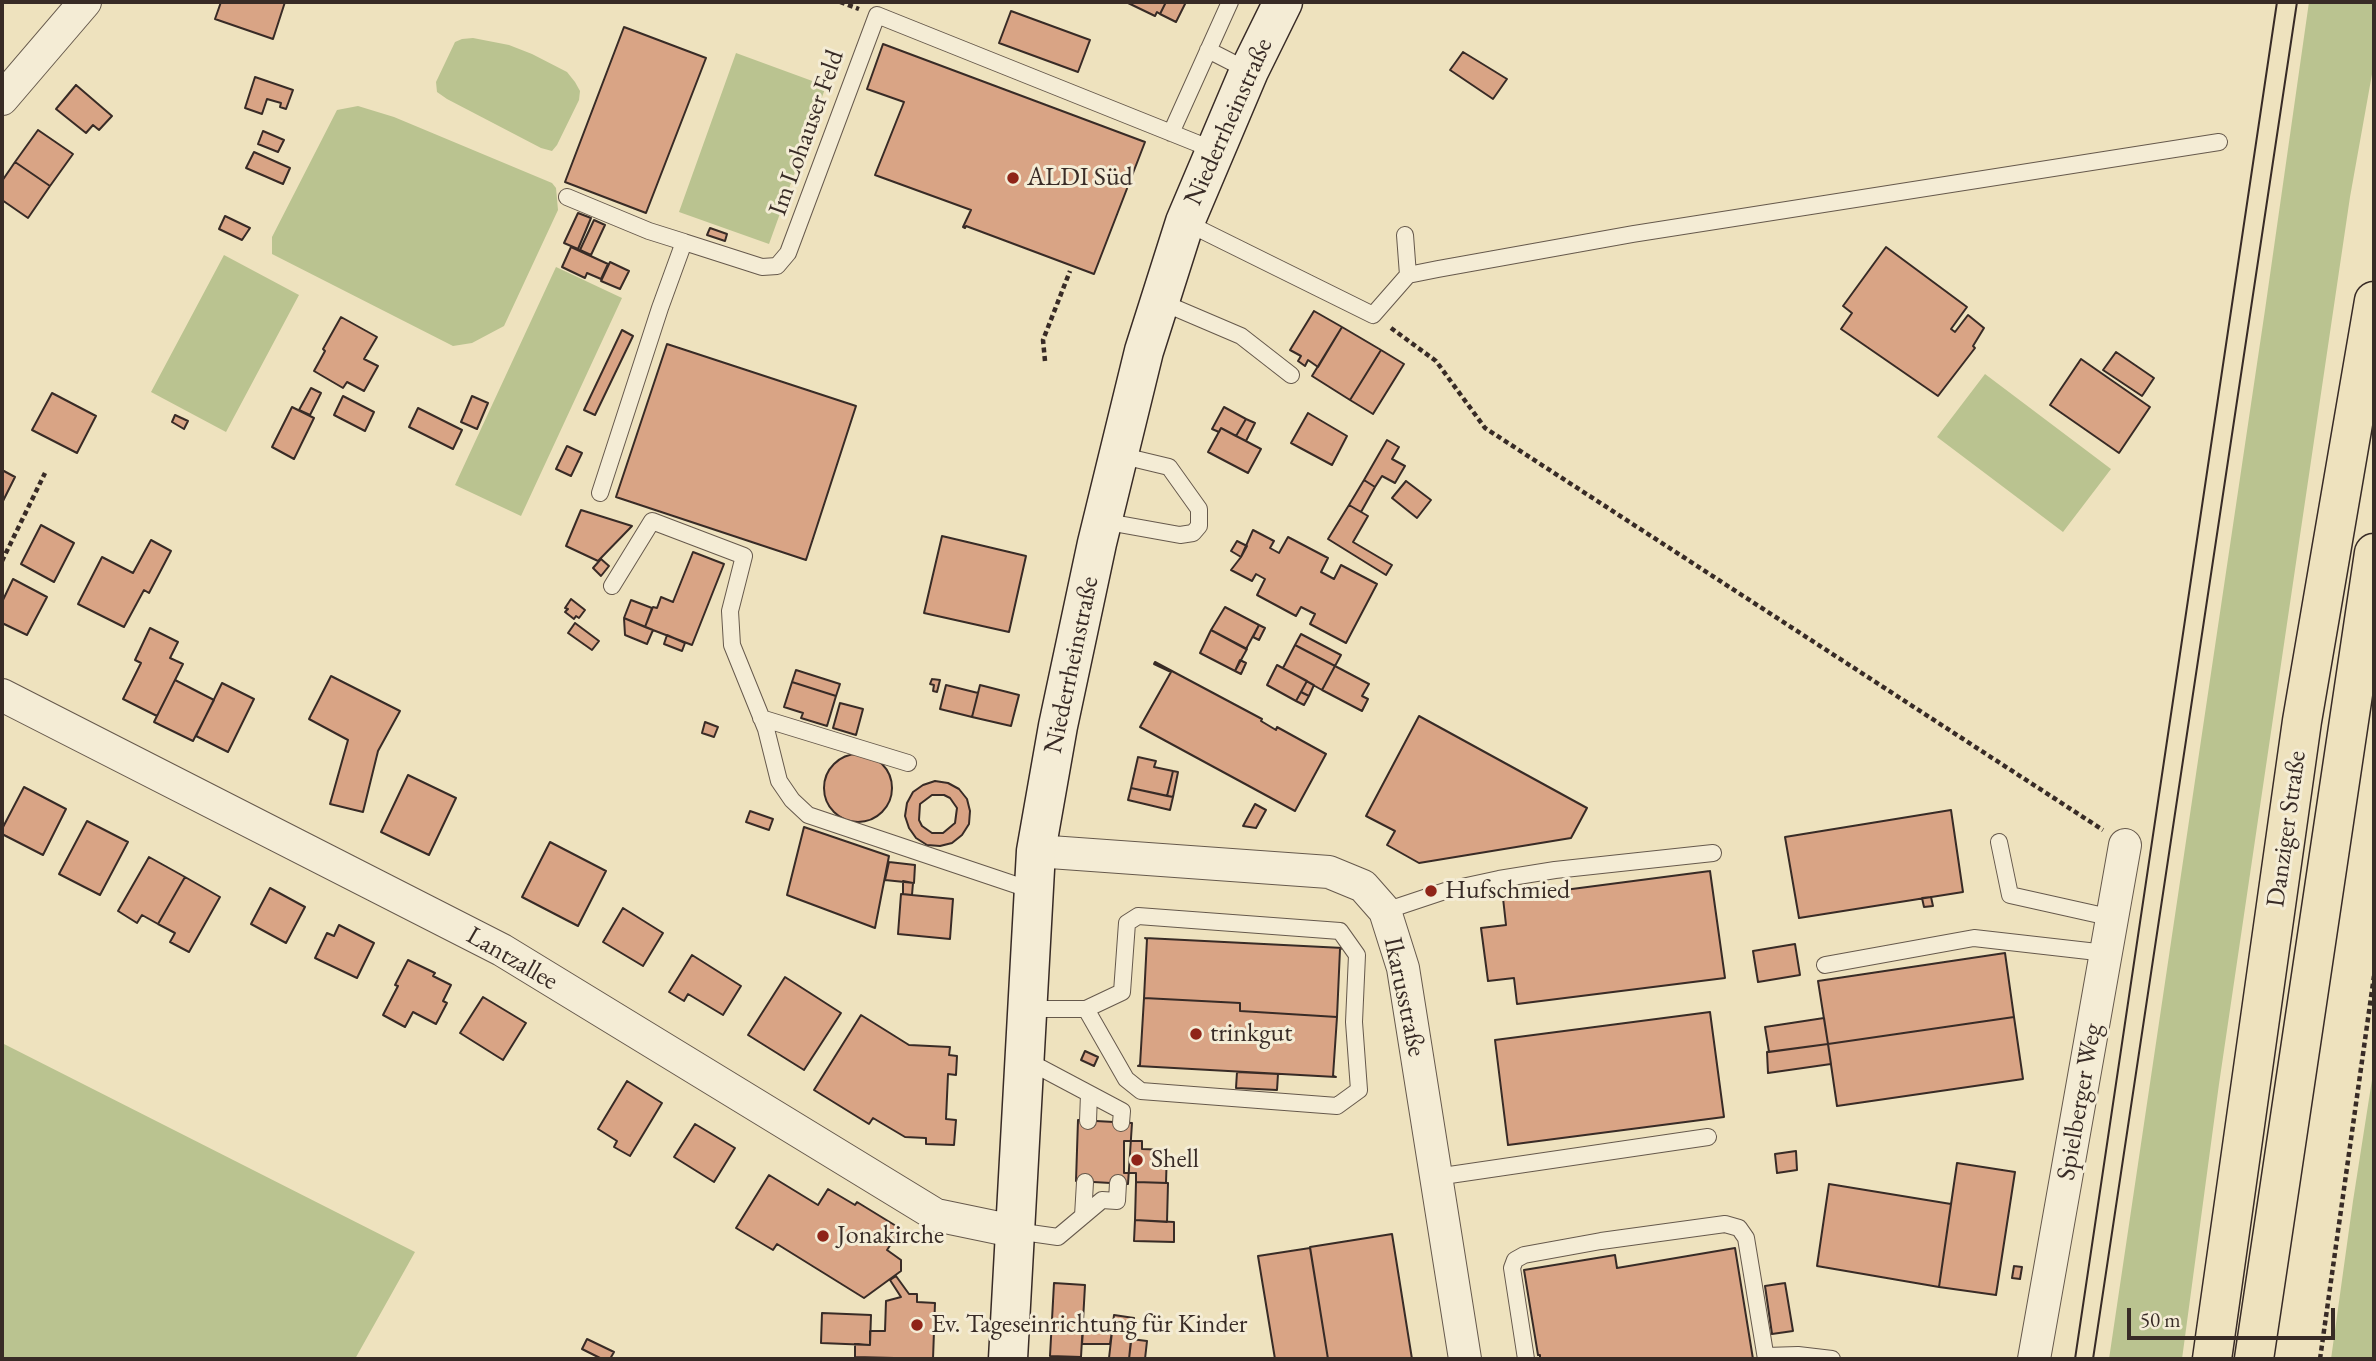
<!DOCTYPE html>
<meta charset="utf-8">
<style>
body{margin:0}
#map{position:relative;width:2376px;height:1361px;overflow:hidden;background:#eee2be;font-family:"EB Garamond",serif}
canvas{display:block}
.frame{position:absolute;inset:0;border:4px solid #382b26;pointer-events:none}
.scale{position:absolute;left:2127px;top:1308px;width:208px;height:32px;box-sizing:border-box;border:4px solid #382b26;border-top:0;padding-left:9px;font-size:21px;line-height:24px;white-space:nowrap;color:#382b26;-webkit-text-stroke:5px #f4ecd5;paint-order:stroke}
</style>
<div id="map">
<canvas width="2376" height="1361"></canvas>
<div class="frame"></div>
<div class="scale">50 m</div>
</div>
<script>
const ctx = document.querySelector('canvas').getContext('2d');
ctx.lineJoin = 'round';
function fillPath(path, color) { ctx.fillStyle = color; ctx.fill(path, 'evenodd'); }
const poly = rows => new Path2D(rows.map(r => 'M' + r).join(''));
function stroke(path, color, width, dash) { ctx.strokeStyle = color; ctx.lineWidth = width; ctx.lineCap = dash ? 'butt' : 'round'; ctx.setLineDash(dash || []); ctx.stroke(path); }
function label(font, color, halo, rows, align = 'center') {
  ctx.font = font + ' "EB Garamond",serif'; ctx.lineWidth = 6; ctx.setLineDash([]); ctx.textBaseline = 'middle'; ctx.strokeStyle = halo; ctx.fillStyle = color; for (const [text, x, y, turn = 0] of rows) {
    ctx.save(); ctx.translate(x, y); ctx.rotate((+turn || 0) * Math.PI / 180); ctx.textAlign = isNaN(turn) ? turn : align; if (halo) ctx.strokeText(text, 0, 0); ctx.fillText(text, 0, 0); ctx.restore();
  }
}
const green = poly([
 [2309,2,2374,2,2374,63,2350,197,2219,1084,2182,1359,2109,1359,2265,310],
 [473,38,509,45,532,54,567,72,575,82,580,91,579,100,557,145,552,151,541,148,447,99,437,92,436,82,455,42,462,39],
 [736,53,826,86,769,244,679,212],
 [358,106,394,117,552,183,556,188,558,210,504,326,472,343,453,346,272,254,272,237,337,110],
 [224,255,299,295,226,432,151,392],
 [556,267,622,298,521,516,455,485],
 [1985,374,2111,469,2063,532,1937,437],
 [2,1043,415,1252,355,1359,2,1359],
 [2374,1067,2374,1359,2331,1359,2353,1201]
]);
const building = poly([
 [221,2,285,2,273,39,215,19,221,2],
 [1126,2,1166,2,1160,14,1157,12,1155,16,1126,2],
 [1166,2,1186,2,1176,22,1160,14,1166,2],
 [1011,11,1090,40,1078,72,999,43,1011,11],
 [624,27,706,58,646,213,565,182,624,27],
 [883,44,1145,142,1094,274,966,226,965,228,963,227,971,210,875,175,904,102,867,89,883,44],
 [1463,52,1507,79,1493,99,1450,70,1463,52],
 [255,77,293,90,286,109,280,107,281,103,267,99,262,114,245,108,255,77],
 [76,85,112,116,99,130,93,125,86,133,56,109,76,85],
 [38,130,73,154,50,186,15,162,38,130],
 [263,131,284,140,278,152,258,144,263,131],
 [254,152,290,168,283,184,246,168,254,152],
 [15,162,50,186,28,218,2,200,2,181,15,162],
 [578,213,591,218,578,249,564,243,578,213],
 [225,216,250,228,242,240,219,229,225,216],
 [594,220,605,225,591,255,580,250,594,220],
 [710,228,727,234,725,241,707,235,710,228],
 [571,247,608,264,601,279,587,273,585,278,562,267,571,247],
 [1886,247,1967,307,1951,329,1955,332,1968,315,1984,328,1973,346,1975,348,1938,396,1841,329,1852,313,1843,306,1886,247],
 [610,262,629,271,620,289,601,281,610,262],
 [1314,311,1342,327,1318,367,1308,360,1305,366,1298,361,1301,356,1290,350,1314,311],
 [341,317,377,337,364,359,378,366,364,391,347,382,343,388,314,371,325,351,323,349,341,317],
 [1342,327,1381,350,1350,400,1312,376,1342,327],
 [622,330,633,336,595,415,584,410,622,330],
 [667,344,856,406,806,560,616,497,667,344],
 [1381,350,1404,364,1373,414,1350,400,1381,350],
 [2116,352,2154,378,2142,396,2103,370,2116,352],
 [2081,359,2150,407,2119,453,2050,405,2081,359],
 [311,388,321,393,310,415,299,410,311,388],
 [52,393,96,416,77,453,32,430,52,393],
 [343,396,374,412,365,431,334,415,343,396],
 [472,396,488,403,477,429,461,422,472,396],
 [292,407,314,418,294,459,272,447,292,407],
 [1224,407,1246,419,1236,436,1221,428,1219,432,1212,429,1224,407],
 [418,408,462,430,453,449,409,427,418,408],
 [1308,413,1347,436,1332,465,1291,443,1308,413],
 [175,415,188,421,184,429,172,422,175,415],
 [1246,419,1255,423,1246,441,1236,436,1246,419],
 [1221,428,1261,449,1248,473,1208,452,1221,428],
 [1387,440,1399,447,1392,459,1405,466,1395,483,1382,476,1375,487,1364,480,1387,440],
 [567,446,582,453,571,476,556,469,567,446],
 [2,470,15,477,2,503,2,470],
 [1364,480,1375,487,1361,512,1349,505,1364,480],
 [1406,481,1431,500,1417,518,1392,498,1406,481],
 [1349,505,1368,516,1353,542,1392,565,1386,575,1328,539,1349,505],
 [581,510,632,526,598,561,566,546,581,510],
 [41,525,74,543,54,582,21,564,41,525],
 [1253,530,1274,541,1270,548,1279,553,1288,537,1328,558,1321,572,1334,579,1341,565,1377,584,1346,643,1310,624,1315,614,1301,607,1296,616,1257,595,1265,579,1256,574,1252,581,1231,570,1241,557,1253,530],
 [942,536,1026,556,1009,632,924,613,942,536],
 [151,540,171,551,149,593,144,590,124,627,78,604,102,557,133,573,151,540],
 [1237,541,1247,546,1241,557,1231,551,1237,541],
 [693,552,724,564,692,645,645,627,653,607,657,608,661,597,673,602,693,552],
 [601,559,609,566,601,576,593,568,601,559],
 [13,579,47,597,27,635,2,623,2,602,13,579],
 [571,599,585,610,579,618,576,616,574,619,565,612,568,609,565,608,571,599],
 [631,600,652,608,645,627,624,618,631,600],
 [1225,607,1259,625,1246,649,1211,630,1225,607],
 [624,618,653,630,647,644,625,635,624,618],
 [575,623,599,641,592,650,568,633,575,623],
 [1259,625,1265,628,1259,640,1253,637,1259,625],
 [150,628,178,642,170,658,183,664,157,716,123,699,141,663,135,660,150,628],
 [1211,630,1247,649,1235,671,1200,653,1211,630],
 [1301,634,1341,655,1335,666,1295,645,1301,634],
 [667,635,685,643,682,651,664,644,667,635],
 [1295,645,1335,666,1322,690,1283,668,1295,645],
 [1240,660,1246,663,1241,674,1235,671,1240,660],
 [1155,662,1262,719,1261,721,1276,730,1277,727,1326,754,1295,811,1140,727,1171,672,1154,664,1155,662],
 [1277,665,1307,681,1296,701,1267,685,1277,665],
 [1335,666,1369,684,1362,696,1368,699,1362,711,1322,690,1335,666],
 [796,670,840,684,836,696,792,682,796,670],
 [331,676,400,711,378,751,363,812,330,804,348,740,309,719,331,676],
 [932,679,940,680,937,692,933,691,934,685,930,684,932,679],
 [175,680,214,700,193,741,154,722,175,680],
 [1307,681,1314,685,1309,696,1301,692,1307,681],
 [792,682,836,696,827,726,801,718,803,713,784,707,792,682],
 [222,683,254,699,228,752,196,736,222,683],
 [946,685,978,693,972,717,940,709,946,685],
 [980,685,1019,695,1011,726,972,717,980,685],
 [1301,692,1309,696,1304,705,1296,701,1301,692],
 [840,703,863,709,856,735,833,728,840,703],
 [1419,716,1587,808,1571,838,1419,863,1387,845,1395,831,1366,816,1419,716],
 [705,722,718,727,714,737,702,733,705,722],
 '824 788a34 34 0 1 1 68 0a34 34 0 1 1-68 0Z',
 [1138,757,1156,761,1154,767,1173,771,1167,796,1131,788,1138,757],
 [1173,771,1178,772,1173,797,1167,796,1173,771],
 [408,775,456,798,429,855,381,832,408,775],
 [935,781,948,783,959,789,967,799,970,811,969,824,962,835,952,843,940,846,927,845,916,838,909,828,905,816,907,803,913,792,923,785,935,781],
 [932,795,944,795,950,798,957,808,955,823,943,833,932,833,922,826,919,820,920,804,932,795],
 [24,787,66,809,43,855,2,834,2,829,24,787],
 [1131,788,1173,797,1170,810,1128,800,1131,788],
 [1255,804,1266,810,1256,828,1243,826,1255,804],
 [1951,810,1963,892,1799,918,1785,837,1951,810],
 [750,811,773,819,769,830,746,822,750,811],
 [87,821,128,842,100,895,59,874,87,821],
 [804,827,889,856,875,928,787,895,804,827],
 [550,842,606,871,578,926,522,897,550,842],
 [149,857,185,877,158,924,142,915,137,923,118,911,149,857],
 [889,862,915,865,914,883,885,880,889,862],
 [1710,871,1725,978,1517,1004,1514,978,1488,981,1481,928,1506,925,1503,898,1710,871],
 [185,877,220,897,189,952,170,942,175,933,158,924,185,877],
 [903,881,913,883,912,895,903,894,903,881],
 [270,888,305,907,286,943,251,924,270,888],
 [901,894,953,899,950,939,898,934,901,894],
 [1931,897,1933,906,1924,907,1922,898,1931,897],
 [623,908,663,933,643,966,603,942,623,908],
 [339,925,374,943,357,978,315,958,327,933,334,936,339,925],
 [1145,938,1343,948,1340,949,1337,1017,1240,1011,1240,1003,1144,998,1147,939,1145,938],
 [1795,944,1800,975,1758,982,1753,951,1795,944],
 [2005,953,2014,1017,1828,1044,1818,981,2005,953],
 [692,955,741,986,723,1015,688,994,684,1001,669,992,692,955],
 [408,960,435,973,433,976,451,985,443,1001,447,1003,436,1024,413,1012,405,1027,383,1015,398,986,395,985,408,960],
 [785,977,841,1013,804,1070,748,1035,785,977],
 [483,997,526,1023,503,1060,460,1033,483,997],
 [1144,998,1240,1003,1240,1011,1337,1017,1333,1076,1336,1077,1138,1066,1140,1065,1144,998],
 [1710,1012,1724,1117,1508,1145,1495,1040,1710,1012],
 [861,1015,909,1045,950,1047,949,1055,957,1056,956,1075,948,1074,946,1119,956,1120,954,1145,926,1144,926,1138,905,1137,873,1118,869,1124,814,1090,861,1015],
 [2014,1017,2023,1079,1837,1106,1828,1044,2014,1017],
 [1824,1018,1828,1044,1769,1052,1765,1027,1824,1018],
 [1828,1044,1831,1064,1768,1073,1767,1052,1828,1044],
 [1085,1051,1098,1057,1094,1066,1081,1060,1085,1051],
 [1237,1072,1278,1074,1277,1090,1236,1088,1237,1072],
 [627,1081,662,1103,630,1156,614,1147,617,1141,598,1129,627,1081],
 [1078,1120,1132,1123,1128,1184,1076,1181,1078,1120],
 [695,1124,735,1148,714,1182,674,1157,695,1124],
 [1124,1141,1142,1141,1142,1149,1167,1150,1166,1183,1136,1182,1136,1173,1124,1173,1124,1141],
 [1796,1151,1797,1170,1777,1173,1775,1154,1796,1151],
 [1957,1163,2015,1172,1996,1295,1939,1287,1957,1163],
 [769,1175,818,1205,828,1189,855,1205,857,1202,901,1229,887,1250,901,1260,901,1271,864,1298,777,1244,773,1250,736,1228,769,1175],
 [1136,1182,1168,1183,1167,1222,1135,1220,1136,1182],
 [1829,1184,1951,1204,1939,1287,1817,1266,1829,1184],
 [1135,1220,1174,1222,1174,1242,1134,1241,1135,1220],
 [1392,1234,1412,1359,1328,1359,1310,1247,1392,1234],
 [1310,1248,1328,1359,1275,1359,1258,1256,1310,1248],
 [1735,1248,1753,1359,1540,1359,1540,1355,1538,1355,1524,1270,1615,1255,1617,1268,1735,1248],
 [2014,1266,2022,1267,2020,1279,2012,1278,2014,1266],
 [896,1276,909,1294,917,1294,917,1302,935,1303,933,1359,855,1357,855,1344,870,1345,870,1331,885,1331,886,1301,901,1297,890,1280,896,1276],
 [1054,1283,1085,1285,1081,1357,1050,1356,1054,1283],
 [1785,1283,1793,1331,1772,1334,1765,1286,1785,1283],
 [822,1313,871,1315,870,1345,821,1343,822,1313],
 [1114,1315,1134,1318,1129,1359,1109,1358,1114,1315],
 [1083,1331,1112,1331,1110,1344,1082,1344,1083,1331],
 [587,1339,614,1352,610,1359,602,1359,582,1349,587,1339],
 [1131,1339,1147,1341,1145,1359,1129,1359,1131,1339]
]);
const path = poly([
 [840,2,859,9],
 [1391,328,1436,361,1485,428,2103,830],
 [1045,361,1043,340,1070,271],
 [2,561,45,473],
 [2320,1359,2374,976]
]);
const lane = poly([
 [1208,50,1249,71],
 [1171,133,1230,2],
 [567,197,649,231,684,242],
 [1185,222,1373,315,1408,275,1438,269,1633,234,2219,142],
 [1405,235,1408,275],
 [1159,301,1241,336,1291,375],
 [600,493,660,308,684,242,762,267,777,266,788,253,877,15,1214,150],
 [1102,521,1180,535,1193,533,1199,526,1199,509,1169,467,1119,455],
 [612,586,652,521,744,556,730,611,732,645,766,729,779,781,792,800,808,815,1034,891],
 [761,718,908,763],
 [1999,842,2010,895,2113,918],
 [1385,911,1448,890,1499,879,1555,870,1713,853],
 [1825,965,1974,938,2106,953],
 [1026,1009,1086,1009,1122,992,1127,923,1138,916,1340,931,1357,955,1354,1022,1359,1090,1337,1106,1141,1091,1126,1079,1086,1009],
 [1025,1065,1041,1068,1122,1111,1121,1123],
 [1088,1121,1089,1094],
 [1436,1177,1708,1137],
 [1083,1216,1085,1182],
 [1016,1231,1058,1237,1102,1200,1117,1201,1118,1183],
 [1766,1356,1798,1355,1832,1359],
 [1526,1359,1512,1268,1515,1260,1524,1255,1601,1241,1725,1224,1739,1228,1746,1238,1766,1359]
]);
const street = poly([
 [2,99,85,2],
 [2,695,502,950,936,1215,1013,1231],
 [1036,851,1329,872,1363,886,1385,911,1403,968,1465,1359],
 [2034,1359,2125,845]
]);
const secondary = poly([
 [1008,1359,1036,851,1058,726,1097,543,1144,351,1185,222,1249,71,1283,2]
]);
const primary = poly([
 [2212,1359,2302,721,2374,301],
 [2254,1359,2374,553]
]);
const tram = poly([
 [2075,1359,2277,2],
 [2093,1359,2297,2]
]);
const markers = [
 [1013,178,7,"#8f2418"],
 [1431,891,7,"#8f2418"],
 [1196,1034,7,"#8f2418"],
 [1137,1160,7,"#8f2418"],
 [823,1236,7,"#8f2418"],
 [917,1325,7,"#8f2418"]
];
const streetNames = [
 ["Niederrheinstraße",1229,122,-66],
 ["Im Lohauser Feld",807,133,-70],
 ["Niederrheinstraße",1072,665,-78],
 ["Danziger Straße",2287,829,-82],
 ["Lantzallee",512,959,30],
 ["Ikarusstraße",1404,997,78],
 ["Spielberger Weg",2080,1102,-80]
];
const poiNames = [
 ["ALDI Süd",1027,178],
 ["Hufschmied",1445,891],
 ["trinkgut",1210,1034],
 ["Shell",1151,1160],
 ["Jonakirche",837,1236],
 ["Ev. Tageseinrichtung für Kinder",931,1325]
];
fillPath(green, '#bac390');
fillPath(building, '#d9a485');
stroke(building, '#382b26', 2);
stroke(lane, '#66594c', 18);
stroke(street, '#66594c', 34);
stroke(secondary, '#382b26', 41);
stroke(primary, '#382b26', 41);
stroke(path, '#382b26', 4.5, [5, 3.5]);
stroke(lane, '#f4ecd5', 16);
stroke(street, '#f4ecd5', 32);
stroke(secondary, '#f4ecd5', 38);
stroke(primary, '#eee2be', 38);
stroke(tram, '#382b26', 2);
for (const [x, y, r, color] of markers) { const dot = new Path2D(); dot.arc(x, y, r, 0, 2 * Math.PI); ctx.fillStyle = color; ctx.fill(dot); stroke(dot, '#f4ecd5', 2.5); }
label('26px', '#382b26', '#f4ecd5', streetNames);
label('26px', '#382b26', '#f4ecd5', poiNames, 'left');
</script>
